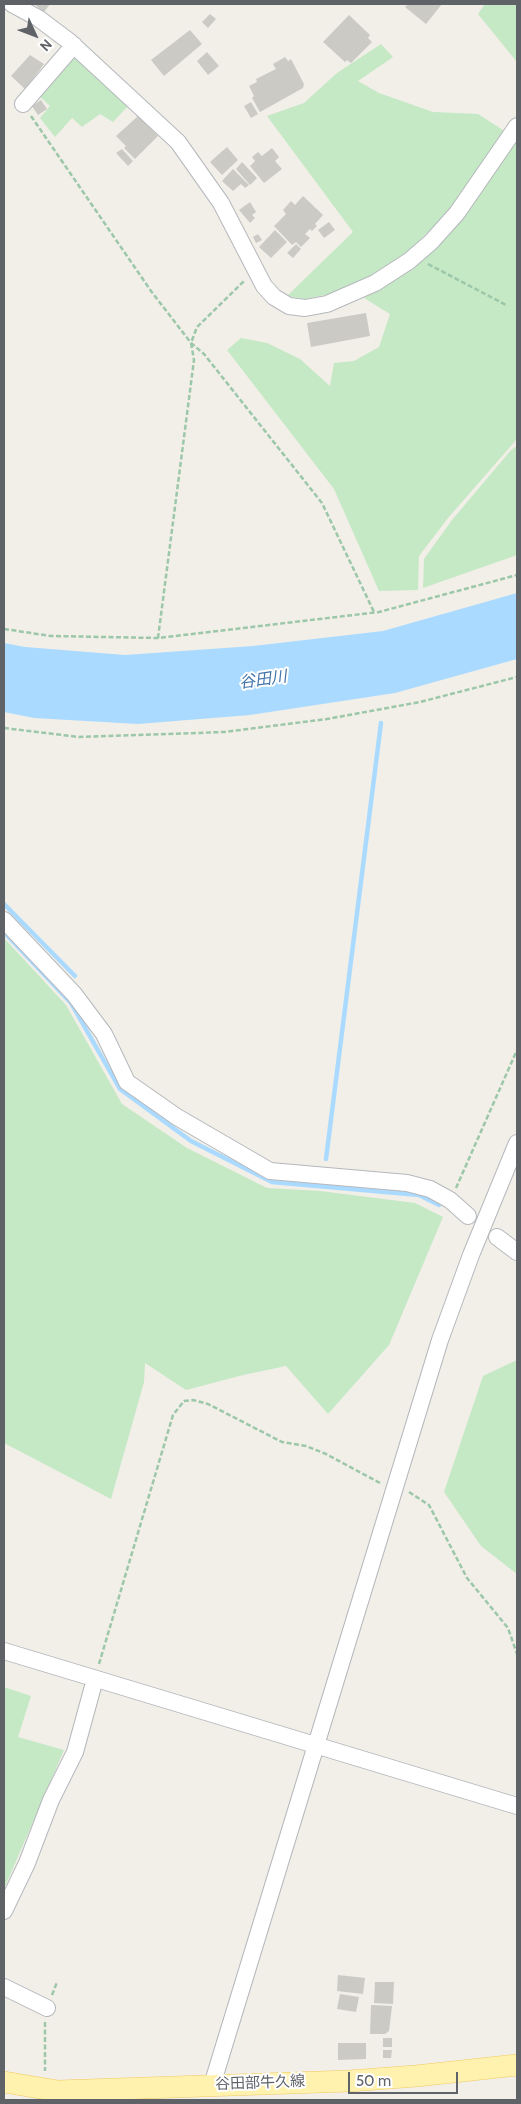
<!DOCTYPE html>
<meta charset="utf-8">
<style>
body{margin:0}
#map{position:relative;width:521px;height:2104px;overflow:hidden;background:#f1efe8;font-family:Cabin,sans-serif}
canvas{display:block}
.frame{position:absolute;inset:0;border:5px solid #5f6368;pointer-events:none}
.north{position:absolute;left:10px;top:10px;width:50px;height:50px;-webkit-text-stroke:4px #fff;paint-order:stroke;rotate:133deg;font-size:14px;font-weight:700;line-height:20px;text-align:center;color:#5f6368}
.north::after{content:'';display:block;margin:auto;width:18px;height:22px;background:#5f6368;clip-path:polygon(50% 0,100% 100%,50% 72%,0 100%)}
.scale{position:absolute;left:348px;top:2072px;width:110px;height:22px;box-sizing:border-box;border:2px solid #5f6368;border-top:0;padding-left:6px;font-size:15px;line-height:18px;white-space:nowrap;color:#5f6368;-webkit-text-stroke:4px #fff;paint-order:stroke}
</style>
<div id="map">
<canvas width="521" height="2104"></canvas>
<div class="frame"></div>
<div class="north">N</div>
<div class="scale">50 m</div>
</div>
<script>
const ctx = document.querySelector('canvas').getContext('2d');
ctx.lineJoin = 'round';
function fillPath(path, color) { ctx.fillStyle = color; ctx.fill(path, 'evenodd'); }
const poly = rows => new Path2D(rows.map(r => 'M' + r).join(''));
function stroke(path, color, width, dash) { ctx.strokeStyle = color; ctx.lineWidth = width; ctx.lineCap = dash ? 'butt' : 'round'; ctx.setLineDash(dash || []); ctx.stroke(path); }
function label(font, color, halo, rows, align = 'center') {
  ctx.font = font + ' Cabin,"Noto Sans JP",sans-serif'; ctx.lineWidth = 4; ctx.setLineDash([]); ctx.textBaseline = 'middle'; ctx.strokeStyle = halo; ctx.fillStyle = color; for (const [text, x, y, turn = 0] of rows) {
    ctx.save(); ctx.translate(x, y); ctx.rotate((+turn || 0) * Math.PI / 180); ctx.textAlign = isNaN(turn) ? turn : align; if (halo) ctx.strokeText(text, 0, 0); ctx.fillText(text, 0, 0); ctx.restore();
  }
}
const green = poly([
 [485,4,517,4,517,62,478,14],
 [381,44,393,57,358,81,379,93,433,112,478,114,506,132,453,208,407,252,361,282,335,293,305,299,287,296,353,232,267,116,304,103,337,73],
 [76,57,130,104,113,122,100,114,82,127,72,118,55,137,40,118,50,106,38,95],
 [517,138,517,439,448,518,419,556,418,590,379,591,334,489,227,350,241,338,267,343,300,359,330,386,334,363,354,361,379,347,390,314,364,298,414,268,456,227],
 [517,446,517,555,423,588,424,559,452,520,511,450],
 [4,938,66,1005,122,1104,187,1148,267,1188,320,1191,415,1203,443,1217,389,1345,328,1414,286,1366,243,1375,186,1390,145,1363,144,1382,111,1499,4,1443],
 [517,1360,517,1574,481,1546,444,1492,483,1376],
 [4,1687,31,1696,18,1737,64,1750,4,1889]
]);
const water = poly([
 [517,593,517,659,395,693,250,715,138,724,34,718,4,712,4,643,25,647,125,655,253,646,383,631]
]);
const stream = poly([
 [4,904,75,976],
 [4,932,71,1003,120,1089,191,1141,272,1182,419,1195,439,1205],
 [326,1159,381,723]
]);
const building = poly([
 [34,4,50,4,44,12],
 [409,4,442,4,426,24,405,7],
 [210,14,216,19,208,28,202,22],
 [349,15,370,35,368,38,372,42,351,63,347,60,345,62,323,42],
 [190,30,202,44,164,76,151,60],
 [207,52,219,66,208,75,197,61],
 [30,55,44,64,25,89,11,76],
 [285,57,288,61,291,59,304,84,303,88,260,112,252,98,254,96,249,86,257,82,256,79,276,69,273,64],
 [41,100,47,109,38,115,32,106],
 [251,102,258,114,251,118,244,106],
 [138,116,158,136,135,159,124,148,126,146,116,136],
 [227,147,238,160,222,175,210,162],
 [272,148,279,157,275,161,282,169,264,183,250,166,255,161,252,157,258,152,262,156],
 [122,149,133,161,128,166,116,153],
 [242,162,257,178,250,185,236,169],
 [233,169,249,185,245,188,241,184,233,191,222,181],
 [303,196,323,215,315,224,317,226,312,231,310,229,305,234,310,238,301,247,296,242,292,245,274,226,286,214,283,210,291,201,295,205],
 [250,202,256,212,252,215,255,218,250,223,239,210],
 [329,222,335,230,324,238,318,230],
 [275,230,287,242,271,258,259,247],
 [258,234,262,240,256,243,253,237],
 [296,244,301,249,293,258,287,253],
 [366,313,370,336,311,347,307,323],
 [338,1975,365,1978,363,1994,337,1991],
 [375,1982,394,1982,393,2004,374,2003],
 [340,1994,359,1997,356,2012,337,2009],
 [371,2005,392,2006,389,2031,385,2034,370,2034],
 [383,2038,392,2038,392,2047,383,2047],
 [338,2043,366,2043,366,2059,338,2060],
 [383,2050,392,2050,391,2058,383,2058]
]);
const path = poly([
 [31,116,151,291,191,343,204,354,322,503,374,612],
 [428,264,506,305],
 [4,629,51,636,158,638,379,612,517,575],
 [158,638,194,360,191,343,197,327,245,280],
 [4,728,79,737,224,732,327,719,420,702,517,677],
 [456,1188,517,1050],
 [409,1492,429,1505,467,1578,508,1628,517,1654],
 [99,1664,173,1415,184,1401,193,1400,208,1404,282,1442,306,1446,326,1454,380,1483],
 [52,1995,57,1982],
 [45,2022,45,2071]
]);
const minor = poly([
 [12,4,38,18,70,42,178,142,221,203,264,286,274,297,289,306,305,308,327,304,375,283,409,261,431,242,457,213,517,126],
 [23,104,74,45],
 [4,920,74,994,104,1034,127,1082,177,1117,270,1171,407,1183,430,1189,450,1200,468,1216],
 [497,1237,517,1252],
 [4,1651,517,1806],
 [4,1911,27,1863,51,1800,75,1752,95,1679],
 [4,1987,47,2008],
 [212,2085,440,1340,471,1255,517,1143]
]);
const major = poly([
 [4,2082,58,2091,349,2081,416,2076,517,2065]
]);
const streetNames = [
 ["谷田部牛久線",260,2083,-2]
];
const waterNames = [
 ["谷田川",263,680,-8]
];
fillPath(green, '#c5e8c5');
fillPath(water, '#aadaff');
stroke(stream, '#aadaff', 4.5);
fillPath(building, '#cccac5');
stroke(minor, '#b5b8bc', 18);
stroke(major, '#f2c960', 22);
stroke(path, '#9cc7a9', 2.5, [5, 2.5]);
stroke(minor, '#fff', 16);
stroke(major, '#fff2af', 21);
label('15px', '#5f6368', '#fff', streetNames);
label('italic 16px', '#4174aa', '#fff', waterNames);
</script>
